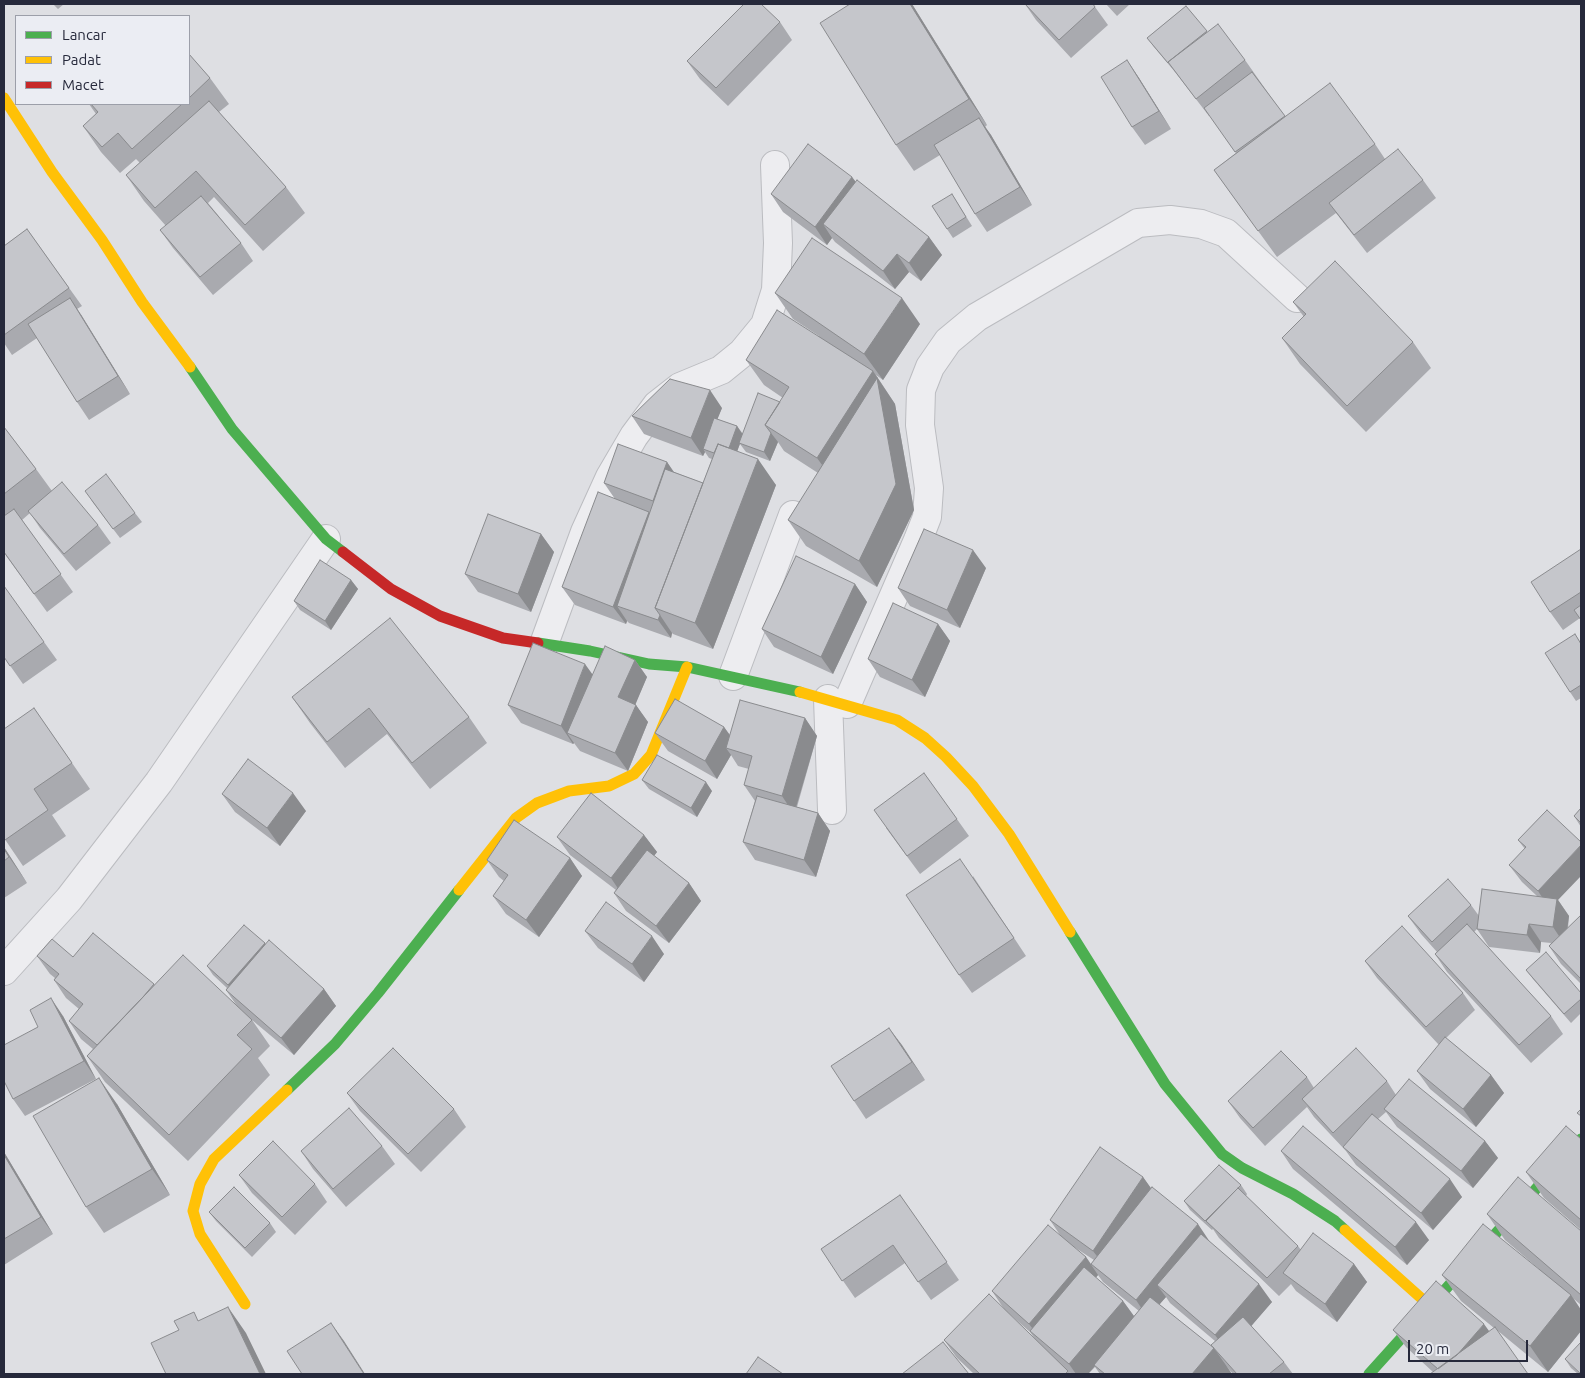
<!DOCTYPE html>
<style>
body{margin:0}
#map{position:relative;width:1585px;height:1378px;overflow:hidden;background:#dedfe3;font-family:Ubuntu,sans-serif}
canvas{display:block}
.frame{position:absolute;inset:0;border:5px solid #26293b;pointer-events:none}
.legend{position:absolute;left:15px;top:15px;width:175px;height:90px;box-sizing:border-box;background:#ebedf3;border:1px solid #9c9fa9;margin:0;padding:6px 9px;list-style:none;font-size:15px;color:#26293b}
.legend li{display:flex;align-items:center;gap:10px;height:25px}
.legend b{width:25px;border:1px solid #9c9fa9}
.scale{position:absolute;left:1408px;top:1340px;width:120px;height:22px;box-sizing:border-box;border:2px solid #26293b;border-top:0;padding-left:6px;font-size:15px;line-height:18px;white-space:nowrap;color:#26293b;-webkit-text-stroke:4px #ebedf3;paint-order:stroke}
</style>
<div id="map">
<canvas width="1585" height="1378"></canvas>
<div class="frame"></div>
<ul class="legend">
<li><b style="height:6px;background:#4caf50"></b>Lancar</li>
<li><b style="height:6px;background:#ffc107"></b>Padat</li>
<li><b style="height:6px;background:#c62828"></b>Macet</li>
</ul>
<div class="scale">20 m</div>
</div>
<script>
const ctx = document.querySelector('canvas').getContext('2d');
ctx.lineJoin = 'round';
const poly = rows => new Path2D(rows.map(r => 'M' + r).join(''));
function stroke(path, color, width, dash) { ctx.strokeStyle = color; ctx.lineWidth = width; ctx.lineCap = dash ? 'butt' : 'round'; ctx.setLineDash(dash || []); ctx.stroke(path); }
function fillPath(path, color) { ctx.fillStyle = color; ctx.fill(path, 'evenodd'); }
const street = poly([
 [544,644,585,532,610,477,634,436,657,405,680,387,721,370,742,353,765,325,776,290,778,243,775,165],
 [733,676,793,515],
 [828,699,832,810],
 [847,704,918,540,927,517,929,488,920,425,921,390,930,367,948,341,977,317,1138,223,1170,220,1201,224,1226,233,1297,298],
 [4,971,69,899,159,782,326,539]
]);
const fast = poly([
 [190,367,232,429,326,539,343,552],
 [538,643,590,651,649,664,687,667,800,692],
 [1070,932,1165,1084,1222,1154,1242,1168,1293,1194,1335,1221,1345,1230],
 [287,1090,335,1044,378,993,459,890],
 [1369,1374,1581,1139]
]);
const slow = poly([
 [4,98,52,172,102,240,142,302,190,367],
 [800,692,897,720,925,738,946,757,973,786,1009,834,1070,932],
 [459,890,516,818,537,803,569,791,609,786,634,774,651,755,687,667],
 [1345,1230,1430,1306],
 [245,1304,200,1234,193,1211,200,1184,214,1159,287,1090]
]);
const jam = poly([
 [343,552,391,589,440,616,503,638,538,643]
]);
const wall = poly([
 [53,4,64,4,58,9],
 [912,4,987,125,985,127,991,135,1032,205,987,232,975,214,940,155,914,171,896,145],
 [1025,4,1095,7,1108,25,1071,58,1036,20],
 [1106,4,1130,4,1117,16],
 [1186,6,1207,32,1245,60,1285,117,1375,144,1385,159,1423,180,1436,198,1367,253,1336,213,1277,257,1214,170,1236,153,1210,116,1209,116,1175,72,1154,47,1147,38],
 [780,22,792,40,728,106,700,79,687,61],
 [189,54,210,78,229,104,219,112,286,187,305,213,263,251,214,197,208,203,241,243,253,261,213,295,173,248,160,230,166,226,144,201,126,175,140,163,136,159,120,173,101,152,83,126,96,114,89,104,189,104],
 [1127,60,1139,78,1171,129,1145,145,1132,127],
 [852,177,856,182,929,237,942,255,921,281,909,272,895,289,835,242,832,238,827,245,783,212,771,194],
 [952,194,972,226,953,238,947,229],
 [27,229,82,306,77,309,130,394,89,420,77,402,37,338,12,355,4,343,4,246],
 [775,293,920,324,883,380,876,375,895,404,914,510,877,587,806,546,788,520,818,473,784,451,778,442,770,461,746,452,740,444,737,451,776,485,713,649,673,634,672,633,671,638,629,623,627,621,626,624,575,605,562,587,615,499,604,483,667,462,674,472,703,483,712,459,709,458,705,452,703,456,644,434,632,416,722,408,717,419,737,426,743,434,780,402,783,398,764,385,746,360,819,336,793,319],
 [1293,302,1413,342,1431,368,1366,432,1300,364,1282,338,1304,317],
 [4,427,36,469,52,491,98,525,111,543,76,571,40,528,30,513,22,520,73,592,47,612,4,553],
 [91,500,135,513,142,522,120,538],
 [541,534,554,552,531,612,478,592,465,574],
 [1581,549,1581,620,1580,618,1563,630,1550,612],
 [986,568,960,628,910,606,898,588],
 [351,580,358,589,331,630,300,610,294,601],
 [855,584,867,602,833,674,774,647,762,629],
 [938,624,950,641,925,697,880,677,868,659],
 [1575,634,1581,643,1581,698,1576,701,1570,692],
 [44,642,57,660,23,684,4,657],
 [635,660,647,677,635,704,648,722,628,771,580,751,574,743,573,744,521,723,508,705],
 [292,697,469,717,487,743,430,789,387,734,345,768,310,723],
 [34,708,90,789,52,815,66,836,23,866,4,838],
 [805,718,817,736,797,807,818,813,830,831,816,877,755,860,743,842,755,801,744,785,749,769,738,766,731,755,717,779,668,751,655,733,724,727,730,735],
 [924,773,969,836,920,874,886,828],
 [642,780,712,791,697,817,649,789],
 [222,794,306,811,280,846,235,812],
 [1581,808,1581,827,1574,816],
 [1547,810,1558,900,1569,916,1568,928,1581,915,1581,984,1561,964,1549,946,1551,943,1541,942,1540,953,1489,947,1477,929,1474,932,1551,1016,1563,1034,1531,1063,1447,972,1435,954,1437,952,1421,934,1408,916,1471,905,1479,916,1537,896,1522,882,1509,865,1525,849,1518,840],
 [644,835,657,852,654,856,689,883,701,901,669,943,626,911,614,893,616,890,570,855,557,837],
 [4,847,27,883,4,898],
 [570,858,582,876,539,937,506,914,493,896,504,881,499,877,487,860],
 [973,876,1026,956,972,993,959,975],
 [585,931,664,954,644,982,598,948],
 [266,944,324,989,336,1006,294,1055,246,1015,252,1020,270,1046,258,1058,270,1075,188,1161,105,1082,87,1056,93,1049,81,1039,69,1021,79,1009,66,998,54,980,55,978,50,974,37,956,73,957,154,984,155,985,237,1006,226,990,227,988,213,975,207,966],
 [1365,961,1463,993,1475,1010,1446,1038,1491,1075,1504,1093,1476,1127,1430,1089,1417,1071,1439,1045,1377,978],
 [1526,970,1581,993,1581,1013,1571,1023,1533,979],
 [63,1016,96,1079,25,1116,13,1099],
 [889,1028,925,1080,866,1119,854,1101],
 [1307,1077,1314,1088,1387,1081,1396,1095,1485,1141,1498,1158,1473,1188,1397,1127,1386,1112,1378,1119,1462,1197,1433,1230,1356,1165,1346,1151,1314,1117,1307,1107,1265,1146,1240,1118,1228,1101],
 [347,1093,454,1109,466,1127,421,1172,360,1111],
 [117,1104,170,1195,104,1233,86,1207],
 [1581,1139,1581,1230,1544,1198,1526,1172],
 [382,1146,395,1164,346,1207,313,1169,301,1151],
 [1281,1151,1429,1240,1407,1265,1293,1169],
 [4,1152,53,1234,4,1265],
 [239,1175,315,1184,327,1202,295,1235,252,1193],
 [1143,1177,1151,1189,1210,1242,1272,1302,1251,1326,1284,1362,1293,1374,1233,1374,1226,1366,1232,1374,1100,1374,1095,1367,1088,1374,1072,1374,1069,1372,1071,1374,974,1374,957,1358,944,1340,1004,1309,992,1291,1060,1235,1050,1220],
 [1071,1245,1094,1260,1091,1264,1086,1257],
 [1098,1275,1103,1282,1139,1311,1134,1316,1123,1301,1096,1278],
 [1166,1297,1170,1303,1215,1341,1212,1347,1159,1304],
 [1006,1311,1030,1332,1035,1339],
 [1241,1185,1247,1194,1246,1196,1298,1246,1301,1250,1354,1264,1367,1282,1337,1322,1296,1291,1291,1284,1279,1296,1219,1238,1213,1229,1212,1230,1190,1210,1184,1201],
 [900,1195,959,1280,931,1300,905,1263,855,1298,821,1249],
 [209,1212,270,1223,276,1232,252,1257,216,1221],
 [1487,1214,1581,1231,1581,1305,1574,1299,1581,1310,1581,1331,1548,1372,1498,1331,1433,1372,1406,1347,1393,1330,1490,1331,1494,1328,1461,1301,1442,1275,1539,1269,1505,1240],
 [1565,1359,1581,1374,1578,1374,1571,1368]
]);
const shadedWall = poly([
 [910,4,912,4,987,125,969,99],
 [1127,60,1139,78,1171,129,1159,111],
 [979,118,991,135,1032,205,1020,187],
 [852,177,865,195,823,224,832,238,827,245,815,227],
 [929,237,942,255,921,281,909,263],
 [897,254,909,272,895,289,883,271],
 [70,298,82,316,130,394,118,376],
 [902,298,920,324,883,380,864,354],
 [873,371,895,404,914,510,877,587,859,561,836,484,817,458],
 [710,390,722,408,705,450,703,449,705,452,703,456,691,438],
 [737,426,743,435,732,466,726,456],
 [771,433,778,442,770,461,764,452],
 [758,459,776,485,713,649,695,623],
 [667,462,679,480,665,518,653,501],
 [649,512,661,530,617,606,627,621,626,624,613,607],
 [541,534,554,552,531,612,518,594],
 [973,550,986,568,960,628,947,610],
 [351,580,358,589,331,630,325,621],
 [855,584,867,602,833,674,821,657],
 [660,615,672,633,671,638,658,620],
 [938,624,950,641,925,697,912,680],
 [635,660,647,677,631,715,618,697],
 [585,664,598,682,567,733,574,743,573,744,561,726],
 [636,705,648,722,628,771,615,753],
 [805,718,817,736,794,814,782,796],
 [724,727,736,744,726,748,731,755,717,779,705,761],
 [706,782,712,791,697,817,691,808],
 [293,793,306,811,280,846,267,828],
 [818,813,830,831,816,877,804,860],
 [644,835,657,852,623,896,611,878],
 [1581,845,1581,876,1558,900,1569,916,1565,945,1553,927,1550,909,1538,891],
 [4,847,27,883,9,857,4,849],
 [570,858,582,876,539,937,526,920],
 [689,883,701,901,669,943,656,926],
 [1529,924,1541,942,1540,953,1527,935],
 [652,936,664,954,644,982,632,964],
 [265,943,271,952,234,994,228,985],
 [324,989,336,1006,294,1055,281,1038],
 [51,998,63,1016,96,1079,84,1061],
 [889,1028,902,1045,925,1080,912,1062],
 [1491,1075,1504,1093,1476,1127,1463,1109],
 [99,1078,117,1104,170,1195,152,1169],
 [1485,1141,1498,1158,1473,1188,1461,1171],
 [4,1152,53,1234,41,1217,4,1155],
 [1143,1177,1156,1195,1106,1268,1093,1251],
 [1450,1179,1462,1197,1433,1230,1421,1213],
 [1416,1222,1429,1240,1407,1265,1395,1247],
 [1198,1224,1210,1242,1157,1285,1166,1297,1148,1318,1136,1300],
 [1086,1257,1098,1275,1042,1341,1029,1324],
 [1354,1264,1367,1282,1337,1322,1325,1304],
 [1259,1284,1272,1302,1228,1353,1215,1335],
 [1571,1295,1581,1310,1581,1331,1548,1372,1530,1346],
 [1123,1301,1136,1319,1088,1374,1076,1374,1069,1364],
 [228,1307,246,1333,266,1374,260,1374],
 [331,1323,344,1341,365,1374,364,1374],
 [1484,1324,1497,1342,1442,1372],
 [1214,1348,1232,1374,1192,1374]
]);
const building = poly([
 [744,4,761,4,780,22,716,88,687,61,744,4],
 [850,4,910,4,969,99,896,145,820,23,850,4],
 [1025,4,1093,4,1095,7,1059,40,1025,4],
 [1186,6,1207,31,1168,62,1168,63,1147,38,1186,6],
 [1218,24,1245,60,1196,99,1168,62,1218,24],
 [189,54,210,78,189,98,189,54],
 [1127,60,1159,111,1132,127,1101,77,1127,60],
 [1252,72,1285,116,1235,152,1204,108,1252,72],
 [1330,83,1375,144,1258,231,1214,170,1330,83],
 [209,101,286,187,245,225,196,171,155,208,126,175,209,101],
 [91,104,182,104,132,149,118,133,102,147,83,126,98,112,91,104],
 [979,118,1020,187,975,214,934,145,979,118],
 [808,144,852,177,815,227,771,194,808,144],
 [1398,149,1423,180,1354,235,1329,203,1398,149],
 [857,180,929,237,909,263,897,254,883,271,823,224,857,180],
 [952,194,966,217,947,229,932,206,952,194],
 [201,196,241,243,200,277,160,230,201,196],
 [27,229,69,288,4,335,4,246,27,229],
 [812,238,902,298,864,354,775,293,812,238],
 [1335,261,1413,342,1347,406,1282,338,1306,314,1293,302,1335,261],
 [70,298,118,376,77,402,28,324,70,298],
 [777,310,873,371,817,458,765,425,789,387,746,360,777,310],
 [877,378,896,484,859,561,788,520,877,378],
 [670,379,710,390,691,438,632,416,670,379],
 [758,393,780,402,765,425,771,433,764,452,739,443,758,393],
 [714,418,737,426,729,448,718,444,714,453,703,449,714,418],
 [4,427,36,469,4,494,4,427],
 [618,444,667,462,653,501,604,483,618,444],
 [718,444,758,459,695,623,655,608,718,444],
 [665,469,703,483,655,608,660,615,658,620,617,606,665,469],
 [106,474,135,513,113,529,85,491,106,474],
 [62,482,98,525,64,554,28,511,62,482],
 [598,492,649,512,613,607,562,587,598,492],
 [14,509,61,574,34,594,4,552,4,516,14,509],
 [488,514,541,534,518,594,465,574,488,514],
 [924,529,973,550,947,610,898,588,924,529],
 [1581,549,1581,592,1550,612,1531,582,1581,549],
 [796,556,855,584,821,657,762,629,796,556],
 [320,560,351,580,325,621,294,601,320,560],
 [4,586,44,642,10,666,4,657,4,586],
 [893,603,938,624,912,680,868,659,893,603],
 [1581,605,1581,620,1574,610,1581,605],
 [390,618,469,717,412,763,369,708,327,742,292,697,390,618],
 [1575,634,1581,644,1581,685,1570,692,1545,653,1575,634],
 [533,643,585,664,561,726,508,705,533,643],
 [605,646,635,660,618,697,636,705,615,753,567,733,605,646],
 [675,699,724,727,705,761,655,733,675,699],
 [740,700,805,718,782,796,744,785,752,756,726,748,740,700],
 [34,708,72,763,34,789,48,810,5,840,4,838,4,729,34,708],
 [657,755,706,782,691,808,642,780,657,755],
 [248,759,293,793,267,828,222,794,248,759],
 [924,773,957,819,907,856,874,810,924,773],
 [591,793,644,835,611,878,557,837,591,793],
 [757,796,818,813,804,860,743,842,757,796],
 [1581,808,1581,823,1574,816,1581,808],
 [1547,810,1581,842,1581,845,1538,891,1509,865,1526,847,1518,840,1547,810],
 [514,820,570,858,526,920,493,896,508,875,487,860,514,820],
 [4,849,9,857,4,861,4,849],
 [647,850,689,883,656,926,614,893,647,850],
 [960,859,1014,938,959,975,906,895,960,859],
 [1448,879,1471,905,1432,942,1408,916,1448,879],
 [1482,889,1557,899,1553,927,1529,924,1527,935,1477,929,1482,889],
 [606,902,652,936,632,964,585,931,606,902],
 [1581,915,1581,979,1549,946,1581,915],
 [1467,924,1551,1016,1519,1045,1435,954,1467,924],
 [244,925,265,943,228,985,207,966,244,925],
 [1402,926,1463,993,1426,1027,1365,961,1402,926],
 [93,933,154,984,143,997,97,1045,69,1021,83,1004,54,980,59,974,37,956,52,939,73,957,93,933],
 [269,940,324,989,281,1038,226,990,269,940],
 [1546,952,1581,993,1581,999,1564,1014,1526,970,1546,952],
 [183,955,252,1020,237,1035,252,1049,169,1135,87,1056,183,955],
 [51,998,84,1061,13,1099,4,1081,4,1045,38,1027,30,1010,51,998],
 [889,1028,912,1062,854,1101,831,1066,889,1028],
 [1445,1037,1491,1075,1463,1109,1417,1071,1445,1037],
 [393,1048,454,1109,408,1154,347,1093,393,1048],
 [1356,1048,1387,1081,1333,1133,1302,1099,1356,1048],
 [1281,1051,1307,1077,1253,1128,1228,1101,1281,1051],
 [99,1078,152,1169,86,1207,33,1116,99,1078],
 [1409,1079,1485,1141,1461,1171,1384,1109,1409,1079],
 [349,1108,382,1146,333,1189,301,1151,349,1108],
 [1581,1109,1581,1116,1577,1113,1581,1109],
 [1372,1114,1450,1179,1421,1213,1343,1147,1372,1114],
 [1303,1126,1416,1222,1395,1247,1281,1151,1303,1126],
 [1566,1126,1581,1139,1581,1220,1526,1172,1566,1126],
 [273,1141,315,1184,282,1217,239,1175,273,1141],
 [1100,1147,1143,1177,1093,1251,1050,1220,1100,1147],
 [4,1155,41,1217,4,1239,4,1155],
 [1219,1165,1241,1185,1205,1221,1184,1201,1219,1165],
 [1518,1177,1581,1231,1581,1295,1487,1214,1518,1177],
 [234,1187,270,1223,245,1248,209,1212,234,1187],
 [1152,1187,1198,1224,1136,1300,1091,1264,1152,1187],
 [1238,1188,1298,1246,1267,1278,1206,1221,1238,1188],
 [900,1195,947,1262,918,1282,893,1245,842,1281,821,1249,900,1195],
 [1483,1224,1571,1295,1530,1346,1442,1275,1483,1224],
 [1048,1225,1086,1257,1029,1324,992,1291,1048,1225],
 [1313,1233,1354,1264,1325,1304,1283,1273,1313,1233],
 [1201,1234,1259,1284,1215,1335,1157,1285,1201,1234],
 [1084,1267,1123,1301,1069,1364,1030,1331,1084,1267],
 [1436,1281,1484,1324,1457,1355,1438,1369,1393,1330,1436,1281],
 [989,1294,1068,1371,1065,1374,980,1374,944,1340,989,1294],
 [1150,1297,1214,1348,1192,1374,1105,1374,1094,1365,1150,1297],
 [228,1307,260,1374,166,1374,151,1343,179,1330,174,1321,194,1312,198,1321,228,1307],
 [1243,1317,1284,1362,1269,1374,1237,1374,1211,1345,1243,1317],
 [331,1323,364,1374,302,1374,287,1351,331,1323],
 [1495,1327,1528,1374,1430,1374,1495,1327],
 [943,1342,969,1374,902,1374,943,1342],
 [1581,1342,1581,1374,1565,1359,1581,1342],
 [758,1357,783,1374,746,1374,758,1357]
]);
stroke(street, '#bbbcc0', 30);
stroke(street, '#ededf0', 28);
stroke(fast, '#4caf50', 11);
stroke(slow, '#ffc107', 11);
stroke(jam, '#c62828', 11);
fillPath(wall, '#a9aaaf');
fillPath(shadedWall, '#8a8b8e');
fillPath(building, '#c5c6cb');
stroke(building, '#8a8b8e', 1);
</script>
